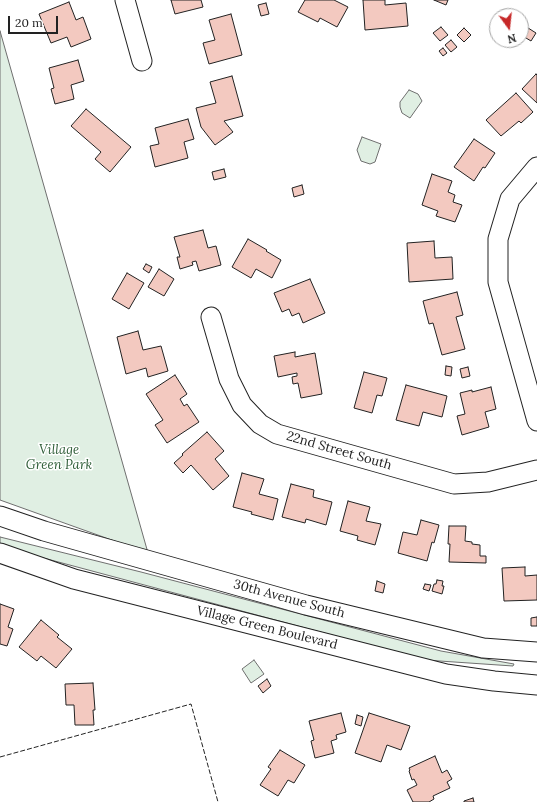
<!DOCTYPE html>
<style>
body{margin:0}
#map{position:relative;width:537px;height:802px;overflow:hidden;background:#fff;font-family:Lora,serif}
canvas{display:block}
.north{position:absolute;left:489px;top:8px;width:40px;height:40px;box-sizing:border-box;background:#fff;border:1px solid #a7a7a7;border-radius:50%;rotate:165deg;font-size:11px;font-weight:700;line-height:16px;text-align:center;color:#222}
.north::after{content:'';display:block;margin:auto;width:14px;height:18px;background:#c62828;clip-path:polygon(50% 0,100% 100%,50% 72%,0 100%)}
.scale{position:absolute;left:8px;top:16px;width:50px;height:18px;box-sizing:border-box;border:2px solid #222;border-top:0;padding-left:5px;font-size:12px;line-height:14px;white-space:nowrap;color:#222;-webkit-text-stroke:3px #fff;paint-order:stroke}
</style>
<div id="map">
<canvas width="537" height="802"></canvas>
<div class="north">N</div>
<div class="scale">20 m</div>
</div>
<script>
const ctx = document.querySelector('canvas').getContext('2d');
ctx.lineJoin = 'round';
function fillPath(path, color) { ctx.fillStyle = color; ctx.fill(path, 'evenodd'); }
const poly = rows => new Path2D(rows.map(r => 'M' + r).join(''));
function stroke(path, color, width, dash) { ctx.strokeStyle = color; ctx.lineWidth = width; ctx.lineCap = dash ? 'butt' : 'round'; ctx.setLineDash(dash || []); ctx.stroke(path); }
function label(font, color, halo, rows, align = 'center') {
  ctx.font = font + ' Lora,serif'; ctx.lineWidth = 3; ctx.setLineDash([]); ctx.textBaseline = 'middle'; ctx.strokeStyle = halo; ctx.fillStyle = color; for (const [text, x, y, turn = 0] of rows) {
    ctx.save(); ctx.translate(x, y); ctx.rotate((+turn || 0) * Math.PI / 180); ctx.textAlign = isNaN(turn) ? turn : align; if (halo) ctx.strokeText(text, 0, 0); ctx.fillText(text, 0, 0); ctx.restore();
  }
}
const green = poly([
 [0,31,148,553,0,500,0,31],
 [409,90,418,94,422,101,410,118,402,113,400,107,400,102,409,90],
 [362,137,381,144,375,162,370,164,361,161,357,150,362,137],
 [0,537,141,572,441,651,514,664,513,666,425,660,21,552,0,544,0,537],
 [254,660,264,674,251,683,242,669,254,660]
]);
const building = poly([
 [171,0,201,0,203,7,175,14,171,0],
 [305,0,334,0,348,7,337,27,320,18,318,22,298,12,305,0],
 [363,0,385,0,385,5,406,3,408,26,365,30,363,0],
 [434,0,448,0,446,5,434,0],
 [69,2,76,20,83,17,91,39,71,47,67,37,51,43,39,14,69,2],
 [266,3,269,14,261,16,258,5,266,3],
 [231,14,242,55,209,64,203,43,215,40,209,20,231,14],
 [525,26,536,33,531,41,521,35,525,26],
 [441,27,448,35,440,41,433,33,441,27],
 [464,28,471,35,464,42,457,35,464,28],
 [451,40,457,47,451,52,445,45,451,40],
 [443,48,447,53,443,56,439,51,443,48],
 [78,60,84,81,71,85,74,99,55,104,51,89,54,88,49,68,78,60],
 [536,74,537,75,537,103,522,89,536,74],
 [232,76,243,116,224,121,233,132,215,145,201,127,196,108,216,103,210,82,232,76],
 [516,93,533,112,521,123,519,121,501,136,486,120,516,93],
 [86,109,131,147,110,172,95,159,101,152,71,126,86,109],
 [188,119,194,139,184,142,188,158,155,167,150,146,159,144,155,128,188,119],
 [474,139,495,153,485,168,483,167,474,181,454,167,474,139],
 [224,169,226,177,214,180,212,172,224,169],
 [432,174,452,181,448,192,455,195,453,202,462,205,455,222,436,216,438,211,422,205,432,174],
 [302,185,304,194,294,197,292,188,302,185],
 [203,230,208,248,216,246,221,265,199,271,196,261,192,262,193,265,180,269,177,257,180,257,174,237,203,230],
 [248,239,267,250,266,251,281,260,272,278,256,269,251,278,232,267,248,239],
 [434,241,435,258,452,257,453,279,409,282,407,243,434,241],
 [146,264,152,267,149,273,143,269,146,264],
 [159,269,174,279,164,296,148,287,159,269],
 [127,273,144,283,129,309,112,299,127,273],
 [310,279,325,313,303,323,299,313,292,316,289,309,282,312,274,293,310,279],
 [457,292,463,315,456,317,465,349,442,355,433,323,429,324,423,301,457,292],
 [138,331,143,350,161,346,168,371,148,377,146,368,126,374,117,337,138,331],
 [295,352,295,357,315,353,322,394,301,398,298,383,293,384,292,377,297,376,297,373,278,377,274,356,295,352],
 [446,366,452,367,451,376,445,375,446,366],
 [468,367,470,376,462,378,460,369,468,367],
 [364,372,387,378,382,396,377,395,372,413,354,408,364,372],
 [175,375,187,394,180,399,184,406,187,404,199,422,167,443,155,425,163,420,146,394,175,375],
 [406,385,447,396,442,417,423,412,419,426,396,420,406,385],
 [491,387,496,409,485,412,489,427,462,435,457,416,465,414,460,393,472,390,472,392,491,387],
 [207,432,224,451,215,459,229,476,213,490,191,465,183,473,174,463,183,455,182,454,207,432],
 [242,473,264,479,259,494,278,499,273,520,251,514,252,512,233,507,242,473],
 [291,484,314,490,313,497,332,502,326,525,306,519,305,523,282,517,291,484],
 [348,501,370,507,366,521,381,524,375,545,357,540,358,536,340,531,348,501],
 [421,520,439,525,434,543,432,542,427,561,398,553,403,532,417,535,421,520],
 [449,526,466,526,465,541,472,542,472,544,480,545,480,556,486,556,486,563,449,562,450,544,448,544,449,526],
 [525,567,525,576,537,575,537,600,504,601,502,568,525,567],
 [437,580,443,581,442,586,444,586,442,594,432,591,434,584,436,584,437,580],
 [377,581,385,584,383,593,375,591,377,581],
 [425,584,431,585,429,591,423,589,425,584],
 [0,604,14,609,8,627,13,629,7,646,0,644,0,604],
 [537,617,537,626,531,626,531,618,537,617],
 [41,620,59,635,57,637,72,649,56,668,41,656,37,661,19,647,41,620],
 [267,679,271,686,263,693,258,686,267,679],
 [93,683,95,710,93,710,94,725,75,725,74,705,66,705,65,684,93,683],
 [341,713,346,732,336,735,337,739,331,741,334,753,315,758,311,741,314,740,309,721,341,713],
 [369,713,410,726,401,750,387,745,381,762,355,753,369,713],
 [357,715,363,717,361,726,355,724,357,715],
 [280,750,305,765,294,783,288,780,278,796,260,785,271,769,268,767,280,750],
 [435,756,442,773,447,770,452,779,447,782,450,788,433,796,434,799,429,802,413,802,407,790,417,785,414,779,412,780,409,771,410,770,409,768,435,756],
 [473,798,474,802,464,802,464,801,473,798]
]);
const minor = poly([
 [125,0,142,61],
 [537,167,510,199,498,239,498,282,537,421],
 [211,317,229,379,242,405,260,424,277,434,454,484,488,482,537,470],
 [0,516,44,531,306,605,483,648,537,652],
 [0,553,74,579,446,674,494,681,537,685]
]);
const fence = poly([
 [0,757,191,704,218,802]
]);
const parkNames = [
 ["Village",59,450],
 ["Green Park",59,465]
];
const streetNames = [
 ["22nd Street South",339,451,16],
 ["30th Avenue South",289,599,15],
 ["Village Green Boulevard",267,628,14]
];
fillPath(green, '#e0efe3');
stroke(green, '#6f6f6f', 1);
fillPath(building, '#f3c9c0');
stroke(building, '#222', 1);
stroke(minor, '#222', 21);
stroke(minor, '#fff', 19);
stroke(fence, '#222', 1, [5, 2]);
label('italic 13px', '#2f5e38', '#fff', parkNames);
label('13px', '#222', '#fff', streetNames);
</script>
